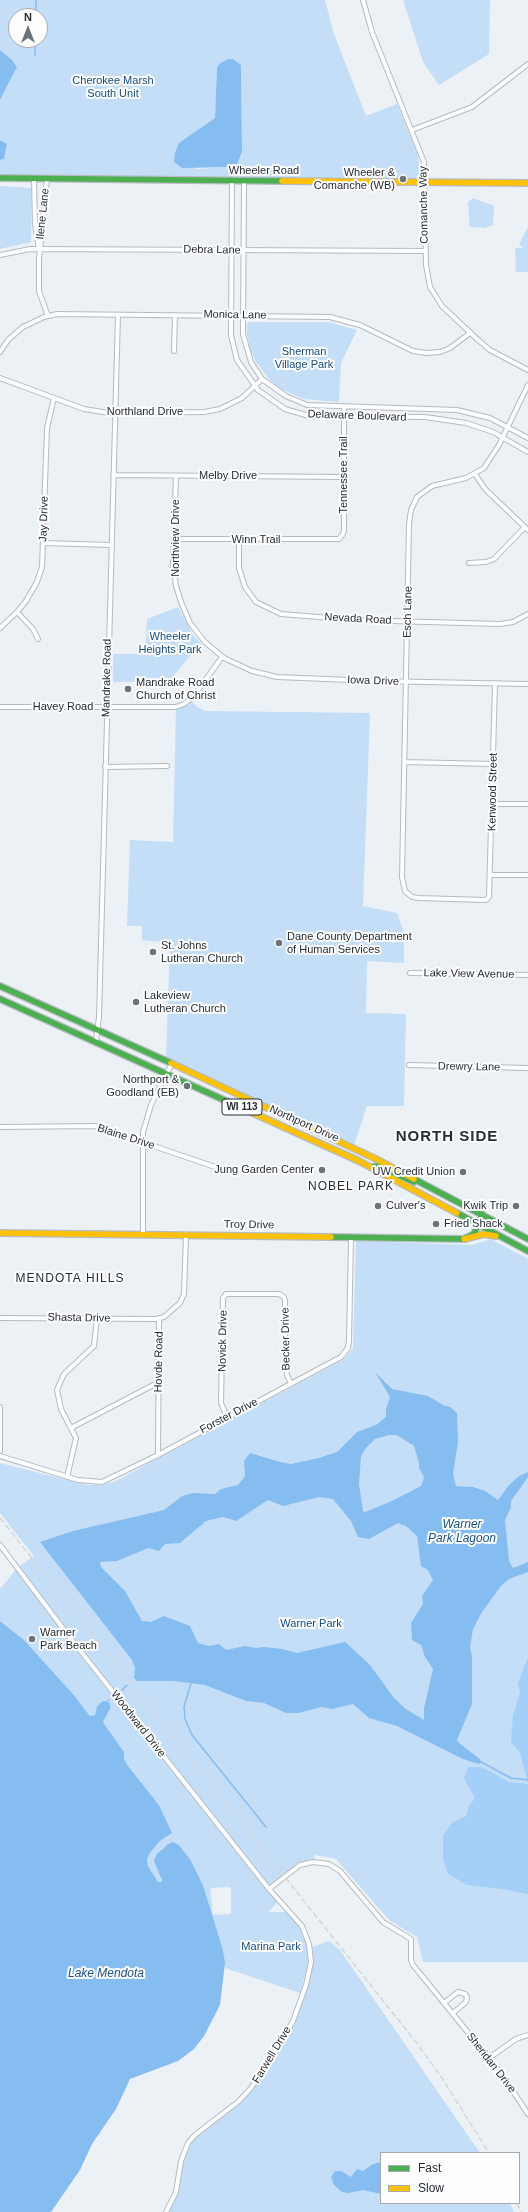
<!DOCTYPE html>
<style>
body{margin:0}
#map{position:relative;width:528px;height:2212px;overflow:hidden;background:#ecf1f6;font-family:Arial,sans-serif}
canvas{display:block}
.legend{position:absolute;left:380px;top:2152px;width:140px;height:52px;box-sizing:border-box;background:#fdfdfd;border:1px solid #a7aaad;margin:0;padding:5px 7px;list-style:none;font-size:12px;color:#252e36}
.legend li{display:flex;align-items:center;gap:8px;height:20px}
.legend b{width:20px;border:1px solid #a7aaad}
.north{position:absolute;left:8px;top:8px;width:40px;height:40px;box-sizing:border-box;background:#fdfdfd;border:1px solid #a7aaad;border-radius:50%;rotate:0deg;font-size:11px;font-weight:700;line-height:16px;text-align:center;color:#252e36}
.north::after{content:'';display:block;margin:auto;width:14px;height:18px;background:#6b7279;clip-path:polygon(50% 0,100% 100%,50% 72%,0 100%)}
</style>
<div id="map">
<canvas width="528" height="2212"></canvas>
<ul class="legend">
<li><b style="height:5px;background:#4caf50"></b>Fast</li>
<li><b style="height:5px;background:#ffc107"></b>Slow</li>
</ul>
<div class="north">N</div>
</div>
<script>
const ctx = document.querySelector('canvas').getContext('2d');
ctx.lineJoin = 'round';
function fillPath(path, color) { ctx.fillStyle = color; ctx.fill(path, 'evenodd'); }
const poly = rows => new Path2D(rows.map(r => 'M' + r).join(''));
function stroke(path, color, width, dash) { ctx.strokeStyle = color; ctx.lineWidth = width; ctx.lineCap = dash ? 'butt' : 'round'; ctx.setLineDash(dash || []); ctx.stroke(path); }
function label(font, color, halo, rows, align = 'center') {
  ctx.font = font + ' Arial,sans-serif'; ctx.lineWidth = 4; ctx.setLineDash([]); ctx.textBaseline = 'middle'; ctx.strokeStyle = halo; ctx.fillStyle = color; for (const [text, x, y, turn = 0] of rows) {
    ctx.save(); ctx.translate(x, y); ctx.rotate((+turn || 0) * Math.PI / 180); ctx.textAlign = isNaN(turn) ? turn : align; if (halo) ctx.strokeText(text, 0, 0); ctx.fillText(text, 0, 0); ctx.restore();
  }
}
const green = poly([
 [0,0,325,0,334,34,366,116,397,104,418,155,420,174,415,178,0,175,0,160,4,159,7,144,0,140,0,100,17,67,12,60,0,50],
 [16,16,40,16,40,40,16,40],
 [228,59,241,66,242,152,236,167,195,169,203,126,215,118,217,67,220,63],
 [403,0,490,0,489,54,439,85,423,62],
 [0,186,32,188,31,242,0,249],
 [473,198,494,206,493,225,485,228,470,227,468,202],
 [528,227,528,272,516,272,515,248,524,248,519,245],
 [249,322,328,322,357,330,341,363,339,402,304,399,281,389,269,379,256,362,250,349,247,334,247,324],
 [178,607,194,636,201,643,169,681,113,682,113,654,145,654,147,619],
 [190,699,197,707,205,711,370,713,363,906,397,913,404,933,404,963,367,961,366,1013,406,1014,404,1106,367,1106,354,1145,166,1058,170,943,142,940,142,926,127,926,130,840,173,842,176,707],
 [491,1239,528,1259,528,1962,423,1962,417,1937,389,1920,336,1859,315,1855,313,1862,300,1866,269,1889,279,1900,268,1912,287,1912,299,1926,307,1943,309,1960,300,1993,225,1968,223,1950,203,1885,190,1859,179,1845,173,1842,161,1849,161,1882,158,1882,148,1866,147,1859,150,1853,160,1841,171,1833,159,1805,128,1766,124,1759,124,1752,103,1722,110,1709,97,1706,95,1715,90,1716,73,1694,24,1640,0,1621,0,1589,17,1568,34,1556,0,1513,0,1463,88,1485,101,1485,114,1482,343,1360,353,1348,356,1241,472,1245],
 [228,1887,231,1888,231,1914,213,1915,210,1888],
 [329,1941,340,1950,480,2153,381,2153,381,2203,510,2203,514,2212,166,2212,173,2200,188,2143,251,2088,293,2021,310,1967,310,1948]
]);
const forest = poly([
 [528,1657,528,1894,502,1889,467,1885,448,1874,443,1859,443,1835,452,1823,466,1816,469,1806,475,1798,464,1778,468,1767,482,1767,509,1782,528,1784,520,1752,511,1742,513,1715,520,1693,518,1683]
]);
const water = poly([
 [0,50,12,60,17,67,0,100],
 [228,59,233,59,241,65,242,152,236,167,182,168,174,162,175,153,179,143,215,118,217,67,220,63],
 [0,140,7,144,4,159,0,160],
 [375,1372,392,1389,428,1396,443,1405,450,1407,457,1413,458,1442,453,1474,456,1486,473,1487,485,1491,498,1500,509,1485,519,1476,528,1472,528,1477,511,1501,511,1507,505,1520,509,1561,513,1568,528,1562,528,1572,509,1579,501,1586,482,1612,473,1629,470,1647,472,1656,472,1704,457,1740,459,1743,480,1759,481,1762,479,1764,463,1759,397,1726,369,1718,353,1704,332,1709,321,1707,299,1713,286,1713,264,1703,246,1701,205,1685,174,1681,137,1681,134,1678,135,1668,132,1660,40,1542,73,1531,164,1510,182,1496,193,1493,215,1494,221,1489,238,1485,245,1476,244,1461,250,1453,280,1462,291,1464,319,1458,337,1452,357,1432,376,1425,386,1417,386,1409,390,1397],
 [389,1435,397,1435,414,1446,419,1463,419,1468,424,1477,423,1481,421,1486,392,1501,365,1512,363,1511,359,1484,361,1456,366,1448,375,1439],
 [319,1497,333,1499,351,1521,358,1537,369,1539,398,1523,406,1526,417,1536,421,1566,428,1570,433,1580,422,1596,423,1604,411,1623,412,1640,421,1645,425,1657,433,1669,424,1708,424,1720,406,1709,394,1698,370,1665,345,1642,297,1653,283,1649,264,1647,256,1648,245,1646,226,1650,219,1644,208,1646,198,1643,190,1626,164,1616,151,1622,142,1621,125,1591,101,1567,100,1562,117,1561,148,1548,159,1551,165,1544,180,1543,206,1521,223,1517,236,1521,268,1500,283,1506],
 [0,1621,24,1640,73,1694,90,1716,95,1715,97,1706,103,1701,110,1703,110,1709,103,1722,124,1752,124,1759,128,1766,159,1805,172,1833,160,1841,150,1853,147,1859,148,1866,158,1882,161,1882,162,1880,154,1861,156,1855,168,1844,173,1842,179,1845,190,1859,203,1885,223,1950,225,1963,220,2005,204,2036,194,2049,178,2061,130,2079,116,2109,92,2144,80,2170,51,2212,0,2212],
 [381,2162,381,2194,363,2190,349,2193,342,2192,334,2185,331,2177,335,2171,341,2171,351,2177,357,2169,363,2171,373,2164]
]);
const stream = poly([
 [36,16,36,0],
 [35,55,35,40],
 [191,1683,184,1707,185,1719,192,1735,266,1827],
 [122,1690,127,1685],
 [106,1702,109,1700],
 [481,1762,511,1778,528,1780]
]);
const street = poly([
 [363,0,372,32,424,162,426,265,430,287,442,306,477,339,490,350,528,370],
 [412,130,472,107,528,64],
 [34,179,35,224,39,249],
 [47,179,39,259,39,291,48,316],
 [232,181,231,335,237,360,258,390,285,409,309,416,425,417,466,423,493,432,528,452],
 [244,181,243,334,251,362,262,379,286,396,307,405,457,410,490,418,528,438],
 [0,255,30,249,426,251],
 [174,351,175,315],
 [0,352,8,340,23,327,44,317,57,314,330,317,360,325,413,351,426,353,440,352,450,348,470,333],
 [0,378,84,409,109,413,204,412,220,409,242,398,262,379],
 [475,474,485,489,528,530],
 [113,475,343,477],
 [176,476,173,563,176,586,181,602,190,623,205,642,224,658,252,671,277,677,375,681,528,684],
 [174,539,339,539,343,534,344,530,344,407],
 [239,539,239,568,245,587,256,602,281,614,356,620,500,624,513,622,528,614],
 [43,543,111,545],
 [469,563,486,562,494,559,525,527],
 [17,612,33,629,38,639],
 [0,628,17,612,26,601,37,582,42,567,47,428,54,398],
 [495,684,489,897,486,900,419,898,412,897,405,891,402,877,409,524,411,510,417,497,432,486,466,478,484,468,499,445,528,385],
 [0,707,176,707,184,704,194,696,222,657],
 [404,762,493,764],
 [105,767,167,766],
 [492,804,528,804],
 [491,875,528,875],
 [410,973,528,975],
 [96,1041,99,1017,118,315],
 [409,1065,528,1068],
 [0,1127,95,1126,224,1170],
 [143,1234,143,1132,151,1105,172,1063],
 [0,1318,156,1319,164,1317,180,1303,184,1294,186,1235],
 [0,1407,0,1451],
 [227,1417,221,1403,223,1298,226,1294,279,1294,284,1297,285,1301,285,1362,287,1375,291,1384],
 [71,1428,159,1382],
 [158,1455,159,1318],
 [0,1456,78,1480,102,1482,158,1455,341,1357,348,1348,349,1341,351,1237],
 [67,1477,76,1438,61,1409,57,1390,64,1374,94,1346,97,1318],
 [0,1545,71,1639,269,1889,302,1926,309,1944,311,1962,306,1985,293,2021,282,2041,251,2088,239,2101,195,2135,188,2143,181,2161,176,2192,166,2212],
 [269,1889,300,1865,313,1862,329,1864,340,1871,383,1922,411,1939,411,1960,413,1965,501,2073,528,2114],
 [444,2003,458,1992,465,1994,467,1997,466,2002,453,2013],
 [489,2058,516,2039,528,2035]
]);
const fast = poly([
 [0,178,282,181],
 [0,986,171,1063],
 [0,999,233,1104],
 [372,1167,378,1166,414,1182],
 [414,1179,528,1239],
 [457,1213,528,1251],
 [331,1237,464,1239,474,1234,482,1214]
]);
const slow = poly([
 [282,181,528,183],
 [171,1063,374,1158,414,1179],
 [233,1104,359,1161,457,1213],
 [0,1233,331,1237],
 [464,1239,484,1234,496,1236]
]);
const rail = poly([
 [0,1518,419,2046,442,2078,489,2153],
 [517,2203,521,2212]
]);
const markers = [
 [403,179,4,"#6b7279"],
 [128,689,4,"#6b7279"],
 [279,943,4,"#6b7279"],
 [153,952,4,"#6b7279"],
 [136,1002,4,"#6b7279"],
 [187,1086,4,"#6b7279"],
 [322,1170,4,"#6b7279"],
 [463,1172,4,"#6b7279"],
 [378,1206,4,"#6b7279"],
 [516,1206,4,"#6b7279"],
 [436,1224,4,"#6b7279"],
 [32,1639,4,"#6b7279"]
];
const shields = [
 [242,1107,40]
];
const shieldNames = [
 ["WI 113",242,1107]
];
const parkNames = [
 ["Cherokee Marsh",113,81],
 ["South Unit",113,94],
 ["Sherman",304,352],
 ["Village Park",304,365],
 ["Wheeler",170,637],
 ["Heights Park",170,650],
 ["Warner Park",311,1624],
 ["Marina Park",271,1947]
];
const streetNames = [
 ["Wheeler Road",264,171],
 ["Comanche Way",424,205,-91],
 ["Ilene Lane",43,214,-84],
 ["Debra Lane",212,250,1],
 ["Monica Lane",235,315,1],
 ["Northland Drive",145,412],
 ["Delaware Boulevard",357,416,2],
 ["Tennessee Trail",344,475,-90],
 ["Melby Drive",228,476],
 ["Jay Drive",44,519,-88],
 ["Northview Drive",176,538,-90],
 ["Winn Trail",256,540],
 ["Esch Lane",408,612,-89],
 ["Nevada Road",358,619,3],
 ["Mandrake Road",107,678,-89],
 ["Iowa Drive",373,681,2],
 ["Havey Road",63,707],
 ["Kenwood Street",493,792,-89],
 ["Lake View Avenue",469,974,1],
 ["Drewry Lane",469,1067,1],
 ["Northport Drive",304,1124,24],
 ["Blaine Drive",126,1137,18],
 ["Troy Drive",249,1225,1],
 ["Shasta Drive",79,1318,1],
 ["Becker Drive",286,1339,-91],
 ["Novick Drive",223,1341,-89],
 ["Hovde Road",159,1362,-89],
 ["Forster Drive",229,1416,-28],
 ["Woodward Drive",138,1724,52],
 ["Farwell Drive",272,2055,-59],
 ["Sheridan Drive",491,2063,52]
];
const poiNames = [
 ["Wheeler &",395,173,"right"],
 ["Comanche (WB)",395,186,"right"],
 ["Mandrake Road",136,683],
 ["Church of Christ",136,696],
 ["Dane County Department",287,937],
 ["of Human Services",287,950],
 ["St. Johns",161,946],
 ["Lutheran Church",161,959],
 ["Lakeview",144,996],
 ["Lutheran Church",144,1009],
 ["Northport &",179,1080,"right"],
 ["Goodland (EB)",179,1093,"right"],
 ["Jung Garden Center",314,1170,"right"],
 ["UW Credit Union",455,1172,"right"],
 ["Culver's",386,1206],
 ["Kwik Trip",508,1206,"right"],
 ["Fried Shack",444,1224],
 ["Warner",40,1633],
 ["Park Beach",40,1646]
];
const neighbourhoodNames = [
 ["NOBEL PARK",351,1187],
 ["MENDOTA HILLS",70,1279]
];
const waterNames = [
 ["Warner",462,1525],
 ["Park Lagoon",462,1539],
 ["Lake Mendota",106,1974]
];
const districtNames = [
 ["NORTH SIDE",447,1137]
];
fillPath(green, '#c4def8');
fillPath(forest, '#a3cff9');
fillPath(water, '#86bdf0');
stroke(stream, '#86bdf0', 1.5);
stroke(street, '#b4bbc1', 6);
stroke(fast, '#b4bbc1', 8);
stroke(slow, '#b4bbc1', 8);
stroke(street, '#fcfdfe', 4);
stroke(fast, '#4caf50', 5.5);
stroke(slow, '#ffc107', 5.5);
stroke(rail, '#d4d7d8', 1.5, [6, 3]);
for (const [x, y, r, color] of markers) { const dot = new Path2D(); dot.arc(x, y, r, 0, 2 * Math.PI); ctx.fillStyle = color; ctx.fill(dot); stroke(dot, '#fdfdfd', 1.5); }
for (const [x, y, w] of shields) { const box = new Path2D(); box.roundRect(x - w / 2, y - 8, w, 16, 3); ctx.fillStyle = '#fdfdfd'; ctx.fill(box); stroke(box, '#252e36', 1); }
label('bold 10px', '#252e36', null, shieldNames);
label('11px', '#164d7b', '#fdfdfd', parkNames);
label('11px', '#252e36', '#fdfdfd', streetNames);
label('11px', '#252e36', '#fdfdfd', poiNames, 'left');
ctx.letterSpacing = '1px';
label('12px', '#252e36', '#fdfdfd', neighbourhoodNames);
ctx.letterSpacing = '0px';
label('italic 12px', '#1c5280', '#fdfdfd', waterNames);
ctx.letterSpacing = '1px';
label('bold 15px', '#252e36', '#fdfdfd', districtNames);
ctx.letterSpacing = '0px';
</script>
